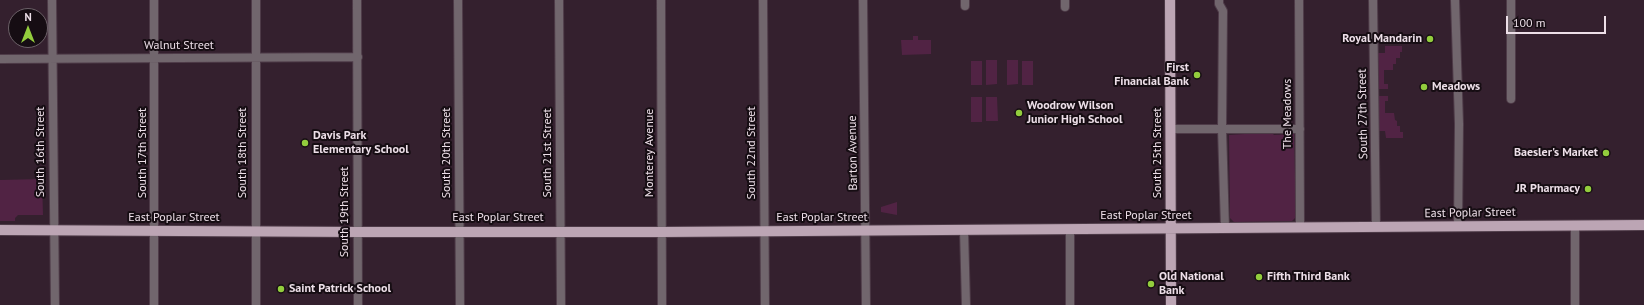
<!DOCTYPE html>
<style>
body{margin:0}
#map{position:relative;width:1644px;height:305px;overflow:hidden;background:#34202e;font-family:"PT Sans",sans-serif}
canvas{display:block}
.north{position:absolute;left:8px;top:8px;width:40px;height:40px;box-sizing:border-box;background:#160d13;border:1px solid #6c6168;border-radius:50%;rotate:0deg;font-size:11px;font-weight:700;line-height:16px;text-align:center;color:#eddfe8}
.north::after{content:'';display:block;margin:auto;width:14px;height:18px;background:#93cd3d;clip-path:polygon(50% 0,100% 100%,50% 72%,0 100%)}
.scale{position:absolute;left:1506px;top:16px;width:100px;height:18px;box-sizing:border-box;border:2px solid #eddfe8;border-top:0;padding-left:5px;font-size:12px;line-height:14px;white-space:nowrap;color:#eddfe8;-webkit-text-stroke:3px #160d13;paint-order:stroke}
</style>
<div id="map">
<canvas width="1644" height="305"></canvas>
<div class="north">N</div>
<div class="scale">100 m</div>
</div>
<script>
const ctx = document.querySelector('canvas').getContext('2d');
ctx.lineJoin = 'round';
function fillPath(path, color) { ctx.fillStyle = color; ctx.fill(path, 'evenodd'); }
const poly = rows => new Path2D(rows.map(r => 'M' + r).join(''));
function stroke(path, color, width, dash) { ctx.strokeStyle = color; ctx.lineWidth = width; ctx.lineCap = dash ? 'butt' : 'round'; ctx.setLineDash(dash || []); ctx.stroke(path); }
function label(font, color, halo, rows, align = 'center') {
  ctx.font = font + ' "PT Sans",sans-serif'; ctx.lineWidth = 4; ctx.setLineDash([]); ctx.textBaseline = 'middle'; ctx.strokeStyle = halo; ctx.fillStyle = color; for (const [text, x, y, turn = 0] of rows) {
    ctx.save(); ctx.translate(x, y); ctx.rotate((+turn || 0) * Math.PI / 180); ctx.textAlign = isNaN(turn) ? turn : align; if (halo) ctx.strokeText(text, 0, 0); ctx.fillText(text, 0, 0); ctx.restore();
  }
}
const green = poly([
 [913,36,918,36,918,40,931,40,931,54,902,55,901,40,913,40],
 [1385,46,1402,46,1402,52,1400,52,1400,58,1396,58,1396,64,1393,64,1393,70,1384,70,1384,84,1388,84,1388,89,1377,89,1378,53,1385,53],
 [986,60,997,60,997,84,986,85],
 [1007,60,1018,60,1018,84,1007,85],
 [971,61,982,61,982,85,971,85],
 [1022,61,1033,61,1033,85,1022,85],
 [1378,96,1388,96,1388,101,1385,101,1385,113,1394,113,1395,120,1397,121,1397,126,1400,126,1400,132,1403,132,1403,138,1386,138,1385,131,1379,131],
 [971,97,982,97,982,122,971,122],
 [986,97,997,97,998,121,986,121],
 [1270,131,1274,135,1294,134,1296,217,1292,221,1234,222,1230,218,1229,135,1244,134,1248,132],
 [42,179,43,215,18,215,15,218,15,221,0,221,0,180],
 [897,202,897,215,881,212,881,207]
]);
const minor = poly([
 [52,0,55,305],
 [154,0,154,305],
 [256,0,256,305],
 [357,0,358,305],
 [458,0,460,305],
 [559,0,561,305],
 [661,0,662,305],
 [763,0,765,305],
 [863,0,866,305],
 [965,0,965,6],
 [1219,0,1219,4,1223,11,1222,129,1225,228],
 [1299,0,1300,227],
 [1373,0,1376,227],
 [1455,0,1459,124,1458,226],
 [1511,0,1511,99],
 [1065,7,1065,0],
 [0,59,358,57],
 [1171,129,1300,129],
 [1575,225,1575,305],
 [1070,229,1070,305],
 [964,230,966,305]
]);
const major = poly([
 [1170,0,1171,305],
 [0,230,357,232,662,232,1644,225]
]);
const markers = [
 [1430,39,4,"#93cd3d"],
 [1197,75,4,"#93cd3d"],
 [1424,87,4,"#93cd3d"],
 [1019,113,4,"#93cd3d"],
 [305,143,4,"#93cd3d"],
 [1606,153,4,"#93cd3d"],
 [1588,189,4,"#93cd3d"],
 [1259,277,4,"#93cd3d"],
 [1151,284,4,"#93cd3d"],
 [281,289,4,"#93cd3d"]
];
const poiNames = [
 ["Royal Mandarin",1422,39,"right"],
 ["First",1189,68,"right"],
 ["Financial Bank",1189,82,"right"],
 ["Meadows",1432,87],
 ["Woodrow Wilson",1027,106],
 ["Junior High School",1027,120],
 ["Davis Park",313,136],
 ["Elementary School",313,150],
 ["Baesler's Market",1598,153,"right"],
 ["JR Pharmacy",1580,189,"right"],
 ["Old National",1159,277],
 ["Bank",1159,291],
 ["Fifth Third Bank",1267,277],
 ["Saint Patrick School",289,289]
];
const streetNames = [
 ["Walnut Street",179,46],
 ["The Meadows",1288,114,-90],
 ["South 27th Street",1363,114,-91],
 ["South 16th Street",41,152,-90],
 ["South 17th Street",143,153,-90],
 ["South 18th Street",243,153,-90],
 ["South 20th Street",447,153,-90],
 ["South 21st Street",548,153,-90],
 ["Monterey Avenue",650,153,-90],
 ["South 22nd Street",752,153,-90],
 ["Barton Avenue",853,153,-91],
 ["South 25th Street",1158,153,-90],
 ["South 19th Street",345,212,-90],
 ["East Poplar Street",1470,213,-1],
 ["East Poplar Street",1146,216],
 ["East Poplar Street",174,218],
 ["East Poplar Street",498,218],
 ["East Poplar Street",822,218]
];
fillPath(green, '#512344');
stroke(minor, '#4e3b48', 10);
stroke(major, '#4e3b48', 12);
stroke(minor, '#71666d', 8);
stroke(major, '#bca5b4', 10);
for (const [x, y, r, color] of markers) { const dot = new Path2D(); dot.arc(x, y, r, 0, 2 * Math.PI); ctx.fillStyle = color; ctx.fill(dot); stroke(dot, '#160d13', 1.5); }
label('bold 12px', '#eddfe8', '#160d13', poiNames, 'left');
label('12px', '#eddfe8', '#160d13', streetNames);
</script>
